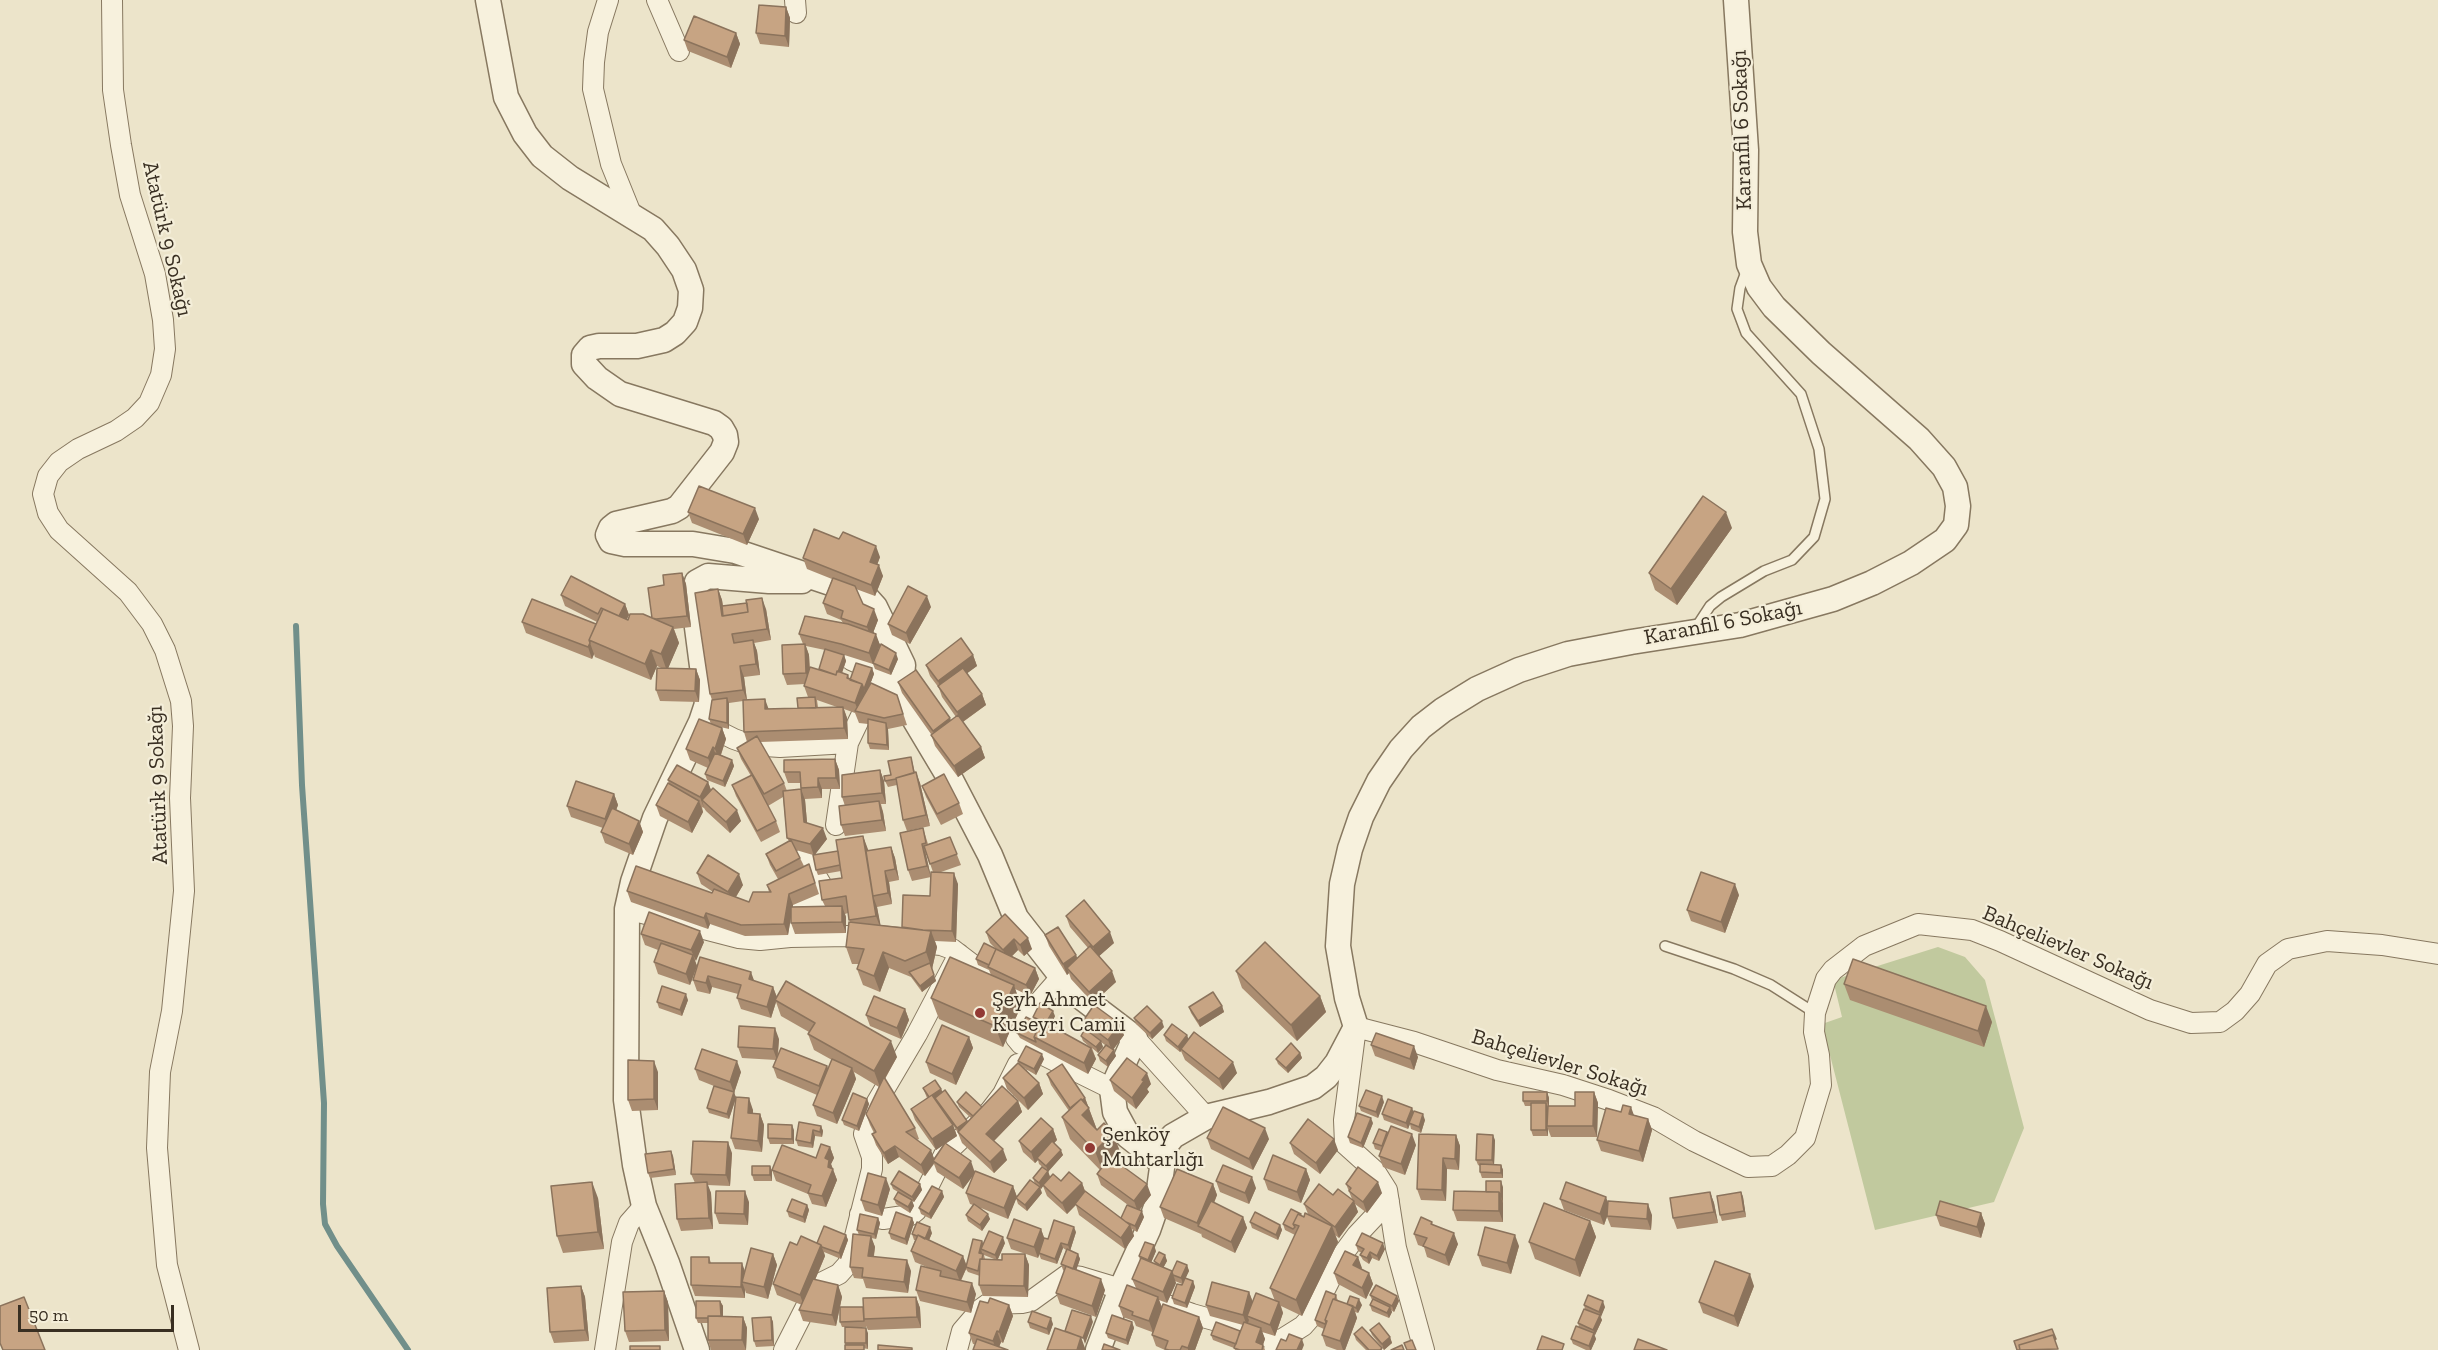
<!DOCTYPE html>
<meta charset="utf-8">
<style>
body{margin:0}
#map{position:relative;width:2438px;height:1350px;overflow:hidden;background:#ece4ca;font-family:"Zilla Slab",serif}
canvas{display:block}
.scale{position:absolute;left:18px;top:1305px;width:156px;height:27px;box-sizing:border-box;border:3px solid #392f22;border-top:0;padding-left:8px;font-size:18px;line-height:21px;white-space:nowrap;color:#392f22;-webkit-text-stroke:4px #f4eed9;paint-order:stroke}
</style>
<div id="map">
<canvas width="2438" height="1350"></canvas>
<div class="scale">50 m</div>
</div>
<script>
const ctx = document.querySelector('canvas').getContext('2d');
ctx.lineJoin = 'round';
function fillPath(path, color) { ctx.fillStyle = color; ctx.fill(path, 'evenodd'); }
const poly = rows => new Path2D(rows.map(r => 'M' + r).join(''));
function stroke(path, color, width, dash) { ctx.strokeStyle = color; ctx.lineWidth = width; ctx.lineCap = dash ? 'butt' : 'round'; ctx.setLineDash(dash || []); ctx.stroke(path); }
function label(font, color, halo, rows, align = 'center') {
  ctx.font = font + ' "Zilla Slab",serif'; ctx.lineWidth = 4.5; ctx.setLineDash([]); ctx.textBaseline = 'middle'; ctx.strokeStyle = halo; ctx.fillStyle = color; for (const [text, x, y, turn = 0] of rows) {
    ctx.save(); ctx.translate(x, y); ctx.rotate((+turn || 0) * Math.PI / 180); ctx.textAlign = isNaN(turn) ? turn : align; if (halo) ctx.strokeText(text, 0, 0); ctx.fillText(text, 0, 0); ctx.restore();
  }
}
const green = poly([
 [1938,947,1965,957,1985,980,2024,1128,1994,1202,1875,1230,1822,1024,1842,1017,1833,980]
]);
const stream = poly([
 [296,626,302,785,324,1103,323,1204,325,1224,337,1246,408,1350]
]);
const service = poly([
 [1695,629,1710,606,1721,597,1764,571,1792,560,1814,537,1825,499,1819,449,1801,394,1746,333,1737,309,1740,288,1747,269],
 [1665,946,1734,969,1771,985,1815,1013]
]);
const minor = poly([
 [112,0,113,90,121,145,130,195,155,274,163,320,165,349,161,375,149,403,135,418,116,431,78,449,59,462,48,476,43,494,48,513,59,530,128,592,152,624,165,650,181,701,183,726,180,798,184,891,172,1011,160,1072,157,1148,167,1265,189,1350],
 [608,0,598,32,594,62,593,89,611,164,632,216],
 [657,0,679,51],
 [795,0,796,13],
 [851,660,901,683],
 [702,723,734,739,751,745,780,747,848,743,871,695,878,688,901,683],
 [836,825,848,743],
 [627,909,739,938,760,940,790,937,849,936,872,938],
 [791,928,793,914,797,908,819,900,823,893,821,884,805,857],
 [910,942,941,945,952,949,1032,1010],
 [1061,977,1032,1010,1017,1030,1016,1038,1021,1044,1112,1089],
 [1135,1038,1206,1117],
 [860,1214,883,1219,911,1215,916,1211,944,1155,990,1111,1003,1094,1018,1064],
 [605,1350,622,1242,629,1223,644,1206],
 [784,1350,817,1285,839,1274,848,1264,872,1169,872,1157,864,1134,866,1126,874,1107,917,1034,959,954],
 [957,1350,962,1331,981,1309,988,1304,1022,1303,1031,1301,1067,1275,1081,1277,1121,1289,1192,1314,1246,1329,1279,1341],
 [1274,1350,1279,1341,1303,1326,1311,1317,1343,1254,1357,1235,1389,1201],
 [1424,1350,1396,1248,1387,1190,1375,1171,1345,1144,1344,1120,1356,1027,1414,1042,1497,1070,1563,1085,1609,1100,1653,1117,1694,1141,1748,1167,1772,1166,1788,1155,1805,1138,1821,1085,1819,1055,1814,1032,1815,1013,1826,979,1833,970,1864,946,1918,924,1972,930,2000,941,2150,1010,2191,1023,2220,1022,2235,1011,2250,994,2267,964,2288,949,2327,941,2382,945,2438,954]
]);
const tertiary = poly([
 [488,0,506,97,525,134,542,156,570,178,653,229,668,246,684,270,691,290,690,308,685,322,675,333,664,340,637,346,599,346,590,348,584,355,584,364,597,378,620,394,714,423,721,428,725,435,726,442,722,452,679,507,672,511,616,524,611,528,608,535,611,541,625,544,693,544,735,551,857,592,866,597,875,607,903,665,900,695,952,782,990,855,1016,918,1073,991,1135,1038,1112,1089,1115,1112,1128,1136,1161,1162],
 [697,1350,667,1263,644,1206,635,1165,626,1100,627,909,633,882,655,818,701,722,707,704,693,597,697,582,708,576,769,581,802,581],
 [1098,1350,1121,1289,1148,1230,1157,1204,1165,1146,1173,1136,1206,1117,1269,1102,1313,1087,1326,1077,1337,1063,1356,1027,1347,998,1338,946,1342,884,1350,849,1361,817,1379,781,1401,749,1421,727,1443,710,1477,689,1519,670,1568,654,1631,642,1740,625,1833,599,1872,583,1911,563,1945,540,1956,525,1958,506,1955,487,1944,467,1919,439,1821,353,1774,307,1759,287,1749,264,1745,232,1746,150,1736,0]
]);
const wall = poly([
 [786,7,790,18,789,47,760,44,756,33],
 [736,33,740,44,731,68,688,51,684,40],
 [688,512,759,519,747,545,692,523],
 [1732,528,1677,605,1655,590,1649,573],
 [880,557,877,565,883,576,875,596,856,589,863,604,878,620,873,633,880,645,875,659,898,659,891,675,875,669,873,664,838,653,844,655,846,661,842,673,848,675,850,679,872,668,874,674,869,687,897,695,907,725,888,729,889,750,870,749,868,743,868,724,859,723,855,713,844,709,847,718,848,739,760,742,784,783,787,791,801,789,800,783,788,783,784,772,835,759,839,770,840,789,822,789,822,798,805,799,807,823,827,839,814,855,838,851,863,836,868,851,891,847,895,858,899,880,889,882,892,904,877,907,880,925,902,927,930,896,933,872,927,855,926,855,931,877,912,881,908,870,923,828,928,844,950,837,961,865,941,872,958,884,956,942,935,941,937,947,932,969,936,981,922,992,911,977,889,968,880,992,863,985,857,969,859,964,852,964,846,947,850,922,848,913,845,914,846,917,846,933,795,934,791,923,791,917,788,935,745,936,710,924,708,929,631,902,627,891,712,893,713,892,701,884,697,873,743,885,736,897,749,902,769,892,767,885,778,879,770,865,766,854,789,841,787,838,783,797,768,806,776,821,780,832,761,842,736,796,732,785,751,776,741,759,737,748,747,742,744,732,743,701,729,703,729,729,716,726,722,728,726,739,721,755,732,760,734,766,725,787,707,780,705,774,708,768,690,760,686,749,711,724,709,719,712,700,710,694,718,589,722,600,723,606,766,609,771,640,754,643,757,651,760,675,744,677,747,700,769,709,798,708,808,697,804,686,805,684,787,685,783,674,803,644,799,634,843,623,841,620,827,614,823,603,832,579,807,569,803,558],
 [806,646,825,650,819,669,810,669,809,655],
 [817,700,837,707,818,707],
 [796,850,813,855,816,870,818,875,841,871,842,878,822,900,825,906,793,907,793,905,819,894,809,864,804,866],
 [682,573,686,584,691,627,674,629,679,643,668,668,696,669,700,680,699,702,660,701,656,690,661,668,657,666,651,680,595,657,594,654,592,659,526,633,522,622,596,624,597,622,565,606,561,595,625,604,629,615,627,619,628,620,652,618,664,585],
 [931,607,910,644,892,635,888,624],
 [973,655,977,666,967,673,982,694,986,705,963,722,981,747,985,758,958,777,935,746,931,734,902,693,898,682,951,720,956,717,942,697,939,688,930,676,926,665],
 [911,757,915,773,920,783,930,826,907,831,903,820,897,785,888,787,885,781,891,775],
 [880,770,884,781,886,804,881,804,883,812,886,831,845,836,841,825,845,806,842,797],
 [668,780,708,782,711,790,741,821,730,833,706,811,704,808,702,807,703,812,692,833,660,816,656,805,669,784],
 [922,786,959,803,963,814,941,825,926,797],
 [614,794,618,805,616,810,639,821,643,832,633,855,605,843,601,832,603,828,571,817,567,806],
 [1739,895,1725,933,1691,921,1687,910],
 [1005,914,1032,949,1024,956,1018,950,1012,956,1035,968,1039,979,1030,996,1015,989,1021,1006,1003,1047,939,1019,931,998,991,975,989,970,978,965,976,959,995,948,990,943,986,932],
 [1066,916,1114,943,1099,956,1116,982,1093,1003,1071,979,1069,973,1067,975,1049,946,1045,935,1076,955,1077,958,1088,948,1070,927],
 [641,934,704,942,695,961,697,966,690,985,658,974,654,962,658,950,645,945],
 [700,957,754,981,773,987,777,997,897,1057,885,1079,915,1128,919,1139,917,1140,934,1158,944,1144,936,1150,915,1120,911,1109,927,1098,923,1088,941,1089,943,1092,967,1122,971,1118,959,1107,957,1102,982,1107,1018,1101,1022,1112,994,1141,1007,1160,994,1173,962,1143,958,1133,953,1125,957,1136,945,1144,974,1172,1013,1186,1017,1197,1042,1193,1027,1211,1018,1204,1016,1198,1008,1219,981,1208,990,1219,982,1231,968,1221,966,1215,973,1205,970,1204,966,1193,974,1174,963,1189,937,1172,934,1164,925,1176,899,1157,888,1164,876,1145,872,1134,874,1133,870,1125,866,1114,879,1087,854,1072,856,1079,837,1124,817,1116,813,1105,817,1095,777,1078,773,1067,776,1060,742,1058,738,1047,779,1039,778,1056,827,1066,828,1069,832,1060,814,1050,808,1034,809,1032,781,1016,776,1002,771,1018,741,1009,737,998,738,994,712,987,710,994,697,991,693,980],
 [1236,971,1320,996,1326,1012,1297,1041,1242,988],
 [1844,984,1992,1022,1984,1047,1850,1000],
 [688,1000,682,1016,659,1008,657,1002],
 [1222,1006,1224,1012,1200,1027,1191,1013,1189,1007],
 [905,1009,909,1020,901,1039,870,1026,866,1015],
 [1055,1016,1050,1026,1091,1048,1083,1041,1081,1036,1086,1030,1083,1021,1124,1035,1113,1050,1116,1056,1108,1067,1100,1061,1098,1055,1105,1045,1101,1042,1103,1047,1098,1053,1092,1048,1096,1059,1088,1074,1020,1038,1017,1033,1034,1021,1033,1017],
 [1134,1018,1164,1027,1152,1039,1136,1024],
 [1164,1035,1187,1035,1188,1039,1237,1073,1223,1090,1185,1060,1181,1051,1180,1052,1166,1041],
 [969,1037,973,1048,956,1085,930,1073,926,1062],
 [1371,1045,1418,1057,1414,1070,1375,1056],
 [1300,1053,1302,1058,1288,1073,1278,1064,1276,1059],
 [1044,1059,1036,1075,1024,1068,1039,1083,1043,1094,1028,1110,1007,1089,1003,1078,1019,1064,1018,1061],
 [695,1069,741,1072,734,1093,736,1097,753,1110,753,1114,760,1114,764,1125,762,1152,735,1149,731,1138,736,1098,729,1119,709,1113,707,1108,714,1086,699,1080],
 [658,1072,658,1110,632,1111,628,1100],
 [1047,1074,1085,1098,1097,1130,1121,1154,1115,1160,1151,1195,1139,1210,1144,1217,1137,1232,1132,1229,1134,1236,1125,1249,1079,1215,1076,1205,1067,1214,1047,1196,1043,1186,1041,1189,1035,1184,1033,1178,1046,1170,1039,1164,1038,1160,1035,1163,1023,1152,1019,1141,1053,1129,1057,1140,1054,1143,1063,1155,1048,1171,1050,1177,1061,1181,1082,1183,1085,1191,1121,1218,1128,1205,1101,1185,1097,1174,1100,1170,1070,1139,1062,1117,1069,1111,1051,1085],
 [1110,1080,1151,1084,1147,1089,1149,1092,1136,1109,1114,1091],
 [1547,1092,1549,1098,1549,1106,1575,1106,1594,1092,1598,1103,1597,1137,1551,1137,1548,1129,1548,1136,1533,1136,1531,1130,1531,1106,1525,1106,1523,1101],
 [867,1099,869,1104,859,1131,844,1125,842,1120],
 [1384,1102,1378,1118,1361,1111,1359,1106],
 [1412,1108,1413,1113,1425,1120,1421,1133,1411,1129,1410,1124,1408,1129,1384,1120,1382,1114],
 [1634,1115,1648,1119,1652,1130,1643,1162,1601,1151,1597,1140],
 [1373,1123,1363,1148,1350,1143,1348,1137],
 [821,1126,823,1131,822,1137,815,1136,813,1148,798,1146,796,1140],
 [794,1130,794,1144,770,1144,768,1138],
 [1387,1132,1388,1134,1416,1145,1405,1175,1383,1167,1379,1156,1381,1151,1375,1149,1373,1143],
 [1456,1135,1460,1146,1459,1170,1447,1169,1446,1201,1421,1200,1417,1189],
 [1207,1138,1269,1139,1253,1170,1211,1149],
 [1495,1140,1494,1165,1501,1165,1503,1170,1503,1178,1482,1178,1480,1172,1480,1166,1478,1165,1476,1160],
 [1290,1143,1338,1150,1320,1174,1294,1154],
 [830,1147,834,1158,831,1164,837,1180,826,1207,812,1204,808,1194,776,1181,772,1170,816,1158],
 [732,1153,730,1186,707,1185,711,1193,713,1229,681,1231,677,1219,695,1183,691,1174],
 [673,1156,676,1175,650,1178,648,1173],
 [770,1166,772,1171,772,1181,754,1181,752,1175],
 [1306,1169,1310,1180,1301,1203,1268,1190,1264,1179],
 [1216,1181,1256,1188,1249,1204,1220,1192],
 [891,1184,920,1184,922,1190,914,1202,912,1201,914,1206,910,1213,896,1204,894,1199,898,1192,893,1189],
 [1213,1184,1217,1195,1214,1203,1243,1217,1247,1228,1235,1253,1202,1237,1201,1233,1201,1234,1164,1218,1160,1207],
 [1346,1184,1382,1193,1367,1213,1355,1204,1358,1212,1339,1238,1335,1235,1338,1242,1302,1316,1281,1306,1283,1313,1275,1336,1262,1332,1265,1339,1263,1345,1265,1350,1235,1350,1234,1348,1213,1340,1211,1335,1240,1331,1243,1325,1210,1316,1206,1305,1249,1292,1253,1302,1275,1301,1270,1288,1295,1235,1285,1230,1283,1224,1301,1216,1304,1217,1308,1214,1304,1204,1333,1195,1352,1199],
 [1503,1187,1503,1222,1457,1221,1453,1210,1486,1192],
 [890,1189,882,1216,865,1211,861,1200],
 [942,1191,944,1197,931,1219,921,1214,919,1208],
 [1710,1192,1714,1203,1718,1223,1677,1229,1673,1218],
 [1741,1192,1743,1197,1746,1217,1722,1221,1720,1215],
 [598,1198,604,1249,563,1253,557,1236],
 [1560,1199,1608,1202,1652,1215,1651,1230,1611,1227,1607,1217,1604,1225,1564,1210],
 [749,1202,748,1225,719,1224,715,1213],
 [807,1205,809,1210,805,1223,789,1217,787,1211],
 [1981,1213,1985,1224,1981,1238,1940,1226,1936,1215],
 [878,1218,880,1223,876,1239,871,1238,875,1247,874,1256,911,1271,908,1293,866,1288,863,1279,854,1278,850,1267,859,1235,857,1230],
 [912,1218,914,1223,907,1245,891,1239,889,1233],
 [1590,1221,1596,1237,1580,1277,1535,1259,1529,1242],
 [1250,1222,1280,1225,1282,1230,1278,1240,1252,1228],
 [1432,1222,1433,1225,1458,1244,1449,1266,1427,1257,1424,1247,1418,1245,1414,1234],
 [1041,1229,1044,1238,1048,1239,1076,1232,1070,1251,1078,1254,1080,1259,1076,1270,1105,1290,1096,1317,1060,1304,1056,1293,1064,1271,1063,1270,1061,1264,1066,1250,1063,1248,1057,1264,1041,1259,1039,1254,1038,1258,1011,1249,1007,1238],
 [932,1233,929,1240,963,1256,966,1264,982,1241,983,1244,1005,1243,998,1259,1002,1260,1025,1254,1029,1265,1028,1297,983,1296,979,1285,980,1276,968,1272,966,1269,961,1281,976,1294,971,1313,920,1301,916,1290,929,1268,915,1262,911,1251,915,1240,914,1240,912,1234],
 [984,1255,994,1259,985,1259],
 [846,1235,848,1240,841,1259,824,1252,825,1256,815,1280,838,1285,842,1297,836,1326,803,1321,799,1310,802,1305,777,1295,773,1284,797,1245,817,1243],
 [1356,1245,1385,1249,1379,1261,1372,1258,1369,1264,1363,1260,1360,1255,1362,1253,1358,1251],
 [1519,1246,1511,1274,1482,1266,1478,1255],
 [1156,1251,1151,1263,1155,1264,1154,1261,1165,1255,1167,1261,1163,1268,1172,1271,1187,1265,1189,1271,1185,1278,1193,1281,1195,1287,1187,1308,1174,1304,1172,1298,1182,1284,1175,1281,1176,1283,1167,1303,1159,1300,1162,1307,1199,1317,1203,1328,1195,1350,1165,1350,1156,1346,1152,1335,1152,1332,1136,1326,1134,1321,1123,1317,1119,1306,1136,1288,1132,1279,1140,1260,1139,1256],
 [773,1254,777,1265,768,1299,746,1293,745,1290,745,1298,695,1296,691,1285,709,1257,711,1263,745,1272],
 [1358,1257,1361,1269,1369,1273,1373,1284,1366,1299,1338,1284,1334,1273],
 [581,1286,585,1297,589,1341,554,1343,550,1332],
 [1754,1286,1738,1327,1703,1313,1699,1302],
 [1336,1295,1338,1301,1347,1304,1362,1305,1358,1313,1355,1312,1357,1318,1345,1350,1337,1350,1326,1346,1322,1335,1324,1329,1317,1326,1315,1320],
 [1370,1295,1397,1296,1399,1301,1394,1312,1391,1310,1392,1312,1389,1318,1372,1311,1370,1305,1372,1300],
 [916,1297,920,1308,921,1328,868,1330,866,1326,866,1327,842,1327,840,1322,863,1307],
 [720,1301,723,1306,723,1317,743,1317,747,1328,746,1350,711,1350,708,1340,708,1323,698,1323,696,1318],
 [668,1302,669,1341,629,1342,625,1331],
 [988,1303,1009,1305,1013,1316,1003,1343,1001,1342,999,1347,973,1344,969,1333],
 [1584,1305,1605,1307,1600,1317,1602,1320,1595,1335,1594,1335,1596,1339,1591,1350,1586,1350,1573,1344,1571,1339,1579,1327,1578,1323,1585,1309],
 [771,1317,773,1322,774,1346,756,1347,754,1341],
 [1028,1322,1053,1324,1049,1335,1030,1328],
 [1132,1322,1134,1328,1128,1345,1108,1338,1106,1333],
 [1370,1330,1390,1337,1392,1343,1384,1350,1372,1335],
 [868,1333,868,1349,845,1345,845,1343],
 [1354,1334,1382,1348,1382,1350,1366,1350,1356,1340]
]);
const shadedWall = poly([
 [786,7,790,18,789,47,785,36],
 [736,33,740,44,731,68,727,57],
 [755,508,759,519,747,545,743,534],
 [1726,512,1732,528,1677,605,1671,589],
 [876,546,880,557,874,573,870,562],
 [879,565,883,576,875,596,871,585],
 [682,573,686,584,691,627,687,616],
 [718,589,722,600,725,622,722,616],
 [927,596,931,607,910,644,906,633],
 [762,598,766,609,771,640,767,629],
 [625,604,629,615,622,628,618,617],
 [874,609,878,620,871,638,867,627],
 [673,627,679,643,667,671,661,654],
 [876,634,880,645,873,664,869,653],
 [753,640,757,651,760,675,756,664],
 [590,643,594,654,592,659,588,647],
 [805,644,809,655,810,684,806,673],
 [651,650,657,666,651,680,645,664],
 [896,653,898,659,891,675,889,670],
 [844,655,846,661,839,681,837,676],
 [973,655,977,666,942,692,938,681],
 [740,666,744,677,747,701,743,690],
 [872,668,874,674,866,695,864,689],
 [696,669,700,680,699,702,695,691],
 [862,684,866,695,859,712,855,703],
 [982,694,986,705,961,723,957,712],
 [727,698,729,703,729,729,727,723],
 [765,699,769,710,765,709],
 [843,707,847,718,848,739,844,728],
 [950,718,954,729,937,742,933,731],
 [886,723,888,729,889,750,887,745],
 [722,728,726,739,719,760,715,749],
 [713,747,717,758,712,769,708,758],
 [981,747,985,758,958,777,954,766],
 [835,759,839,770,840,789,836,778],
 [732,760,734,766,725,787,723,781],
 [880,770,884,781,886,804,882,793],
 [916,772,920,783,930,826,926,815],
 [818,778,822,789,822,798,818,787],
 [708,782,712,793,702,800,704,808,700,797],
 [801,789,805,800,808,833,804,822],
 [614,794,618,805,609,830,605,819],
 [699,801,703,812,692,833,688,822],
 [879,801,883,812,886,831,882,820],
 [737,810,741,821,730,833,726,822],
 [639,821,643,832,633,855,629,844],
 [823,828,827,839,814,856,810,844],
 [863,836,869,852,873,896,877,907,882,932,876,916],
 [922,844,926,855,931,877,927,866],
 [891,847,895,858,899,880,895,869],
 [885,871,889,882,892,904,888,893],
 [954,873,958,884,956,942,952,931],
 [739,874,743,885,732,903,728,892],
 [1735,884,1739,895,1725,933,1721,922],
 [789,894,793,905,788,935,784,924],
 [842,906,846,917,846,933,842,922],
 [706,913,710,924,708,929,704,918],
 [700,931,704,942,696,961,691,950],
 [931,931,937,947,932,969,926,952],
 [1110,932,1114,943,1097,958,1093,947],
 [1028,938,1032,949,1024,956,1020,945],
 [1014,939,1018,950,1007,961,1003,950],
 [883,952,889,968,880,992,874,976],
 [693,955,697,966,690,985,686,974],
 [1076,955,1080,966,1067,968,1069,973,1067,975,1063,964],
 [930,963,936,981,922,992,920,986],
 [1035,968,1039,979,1030,996,1026,985],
 [1112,971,1116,982,1093,1003,1089,992],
 [751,972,755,983,749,979],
 [708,976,712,987,710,994,706,983],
 [1014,985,1021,1006,1003,1047,995,1026],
 [773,987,777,998,775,1000,776,1002,771,1018,767,1007],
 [686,994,688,1000,682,1016,680,1010],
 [1320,996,1326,1012,1297,1041,1291,1025],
 [1222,1006,1224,1012,1200,1027,1198,1021],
 [1986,1006,1992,1022,1984,1047,1978,1031],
 [905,1009,909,1020,901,1039,897,1028],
 [1053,1011,1055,1016,1048,1030,1046,1024],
 [1162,1021,1164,1027,1152,1039,1150,1033],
 [1120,1024,1124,1035,1112,1051,1108,1040],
 [775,1028,779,1039,777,1060,773,1049],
 [1187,1035,1189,1041,1181,1049,1181,1051,1180,1052,1178,1047],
 [969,1037,973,1048,956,1085,952,1074],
 [891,1041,897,1057,880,1087,874,1071],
 [1101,1041,1103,1047,1098,1053,1096,1047],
 [1414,1046,1418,1057,1414,1070,1410,1059],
 [1091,1048,1096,1059,1088,1074,1084,1063],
 [1114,1050,1116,1056,1108,1067,1106,1061],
 [1300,1053,1302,1058,1288,1073,1286,1068],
 [1042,1054,1044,1059,1036,1075,1034,1069],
 [654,1061,658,1072,658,1110,654,1099],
 [737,1061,741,1072,734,1093,730,1082],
 [1233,1062,1237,1073,1223,1090,1219,1079],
 [827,1066,831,1077,823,1097,819,1086],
 [852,1068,856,1079,837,1124,833,1113],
 [1147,1073,1151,1084,1147,1089,1149,1092,1136,1109,1132,1098,1142,1080],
 [1039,1083,1043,1094,1028,1110,1024,1098],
 [941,1089,943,1094,931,1103,929,1097],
 [734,1092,736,1098,729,1119,727,1114],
 [1547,1092,1549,1098,1549,1107,1547,1101],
 [1594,1092,1598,1103,1597,1137,1593,1126],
 [1382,1096,1384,1102,1378,1118,1376,1112],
 [749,1098,753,1110,752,1124,748,1113],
 [1085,1098,1097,1130,1090,1137,1074,1119,1070,1108],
 [867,1099,869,1104,859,1131,857,1126],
 [1018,1101,1022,1112,990,1145,986,1134],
 [1546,1103,1548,1109,1547,1126,1548,1129,1548,1136,1546,1130],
 [1631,1107,1635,1118,1629,1114],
 [1412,1108,1414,1113,1408,1129,1406,1123],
 [760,1114,764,1125,762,1152,758,1141],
 [1423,1114,1425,1120,1421,1133,1419,1127],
 [1371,1118,1373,1123,1363,1148,1361,1143],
 [1648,1119,1652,1130,1643,1162,1639,1151],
 [967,1121,969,1126,959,1134,957,1128],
 [792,1125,794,1130,794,1144,792,1139],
 [953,1125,957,1136,936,1150,932,1139],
 [821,1126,823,1131,822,1137,820,1132],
 [1265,1128,1269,1139,1253,1170,1249,1159],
 [1053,1129,1057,1140,1039,1159,1037,1158,1038,1160,1035,1163,1031,1152],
 [813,1130,815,1136,813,1148,811,1143],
 [1113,1133,1121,1154,1103,1172,1095,1151],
 [1412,1134,1416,1145,1405,1175,1401,1164],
 [1456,1135,1460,1146,1459,1170,1455,1159],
 [1493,1135,1495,1140,1494,1166,1492,1160],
 [1334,1139,1338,1150,1320,1174,1316,1163],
 [728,1142,732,1153,730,1186,726,1175],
 [895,1146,899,1157,888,1164,884,1153],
 [830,1147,834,1158,831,1164,837,1180,826,1207,822,1196,825,1158],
 [1003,1149,1007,1160,994,1173,990,1162],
 [931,1150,935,1161,933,1161,934,1163,925,1176,921,1165],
 [1061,1150,1063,1155,1048,1172,1046,1166],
 [671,1151,673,1156,676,1175,674,1169],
 [1443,1158,1447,1169,1446,1201,1442,1190],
 [971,1161,975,1173,963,1189,959,1178],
 [1501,1165,1503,1170,1503,1178,1501,1173],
 [770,1166,772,1171,772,1181,770,1175],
 [1306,1169,1310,1180,1301,1203,1297,1192],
 [1048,1171,1050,1177,1041,1189,1039,1183],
 [1252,1177,1256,1188,1249,1204,1245,1193],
 [886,1178,890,1189,882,1216,878,1205],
 [1501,1181,1503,1187,1503,1202,1501,1197],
 [592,1182,598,1198,604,1249,598,1232],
 [707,1182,711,1193,713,1229,709,1218],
 [1378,1182,1382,1193,1367,1213,1363,1202],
 [1082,1183,1086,1194,1067,1214,1062,1203],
 [920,1184,922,1190,914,1202,912,1197],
 [1147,1184,1151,1195,1138,1212,1134,1201],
 [1213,1184,1217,1195,1203,1229,1198,1226,1201,1234,1197,1223],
 [1013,1186,1017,1197,1008,1219,1004,1208],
 [1040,1187,1042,1193,1027,1211,1025,1205],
 [745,1191,749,1202,748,1225,744,1214],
 [942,1191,944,1197,931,1219,929,1214],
 [1499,1192,1503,1203,1503,1222,1499,1211],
 [1710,1192,1714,1203,1718,1223,1714,1212],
 [1741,1192,1743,1197,1746,1217,1744,1211],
 [1606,1197,1610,1208,1604,1225,1600,1214],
 [912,1200,914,1206,910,1213,908,1207],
 [1354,1201,1358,1212,1339,1238,1335,1227],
 [1648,1204,1652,1215,1651,1230,1647,1219],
 [807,1205,809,1210,805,1223,803,1217],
 [1142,1211,1144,1217,1137,1232,1135,1226],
 [1981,1213,1985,1224,1981,1238,1977,1227],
 [988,1214,990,1219,982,1231,980,1225],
 [1243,1217,1247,1228,1235,1253,1231,1242],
 [878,1218,880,1223,876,1239,874,1234],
 [912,1218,914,1223,907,1245,905,1239],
 [1590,1221,1596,1237,1580,1277,1575,1260],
 [1130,1225,1134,1236,1125,1249,1121,1238],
 [1280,1225,1282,1230,1278,1240,1276,1235],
 [1332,1226,1338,1242,1302,1316,1296,1300],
 [930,1227,932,1233,927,1245,925,1239],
 [1074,1227,1076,1232,1070,1251,1068,1245],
 [1041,1229,1045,1240,1038,1258,1034,1247],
 [1454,1233,1458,1244,1449,1266,1445,1255],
 [846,1235,848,1240,841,1259,839,1253],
 [1515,1235,1519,1246,1511,1274,1507,1263],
 [871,1236,875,1247,872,1267,868,1256],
 [1003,1237,1005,1243,997,1261,995,1255],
 [982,1241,984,1246,981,1249,982,1253,981,1258,979,1253],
 [1061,1243,1063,1248,1057,1264,1055,1259],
 [1383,1243,1385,1249,1379,1261,1377,1256],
 [821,1245,825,1256,804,1306,800,1295],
 [1154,1245,1156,1251,1150,1265,1148,1260],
 [1370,1252,1372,1258,1369,1264,1367,1258],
 [773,1254,777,1265,768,1299,764,1287],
 [1025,1254,1029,1265,1028,1297,1024,1286],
 [1078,1254,1080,1259,1075,1274,1073,1269],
 [1165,1255,1167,1261,1162,1270,1160,1265],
 [963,1256,967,1267,966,1267,966,1269,960,1282,956,1271],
 [1358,1257,1362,1268,1357,1276,1353,1265],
 [907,1260,911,1271,908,1293,904,1282],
 [742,1263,746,1274,742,1282,745,1290,745,1298,741,1287],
 [1187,1265,1189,1271,1183,1284,1181,1278],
 [1172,1271,1176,1283,1167,1303,1163,1292],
 [1369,1273,1373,1284,1366,1299,1362,1288],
 [1750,1274,1754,1286,1738,1327,1734,1316],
 [1101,1279,1105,1290,1096,1317,1092,1306],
 [1193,1281,1195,1287,1187,1308,1185,1303],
 [972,1283,976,1294,971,1313,967,1302],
 [838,1285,842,1297,836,1326,832,1315],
 [581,1286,585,1297,589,1341,585,1330],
 [664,1291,668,1302,669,1341,665,1330],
 [1249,1292,1253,1303,1247,1316,1249,1320,1247,1326,1243,1315],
 [1397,1296,1399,1301,1394,1312,1392,1306],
 [916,1297,920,1308,921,1328,917,1317],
 [1158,1297,1162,1308,1153,1332,1149,1321],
 [1359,1299,1362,1305,1358,1313,1356,1308],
 [720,1301,723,1306,723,1323,721,1318],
 [1603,1301,1605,1307,1601,1317,1599,1312],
 [1279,1302,1283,1313,1275,1336,1270,1325],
 [1009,1305,1013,1316,1003,1343,999,1332],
 [1353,1306,1357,1318,1345,1350,1343,1350,1340,1341],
 [1390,1307,1392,1312,1389,1318,1387,1313],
 [1600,1315,1602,1320,1595,1335,1593,1330],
 [1091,1316,1093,1322,1085,1344,1083,1338],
 [743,1317,747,1328,746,1350,742,1340],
 [771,1317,773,1322,774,1346,772,1340],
 [1199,1317,1203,1328,1195,1350,1188,1350,1188,1348],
 [1051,1318,1053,1324,1049,1335,1047,1329],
 [1132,1322,1134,1328,1128,1345,1126,1340],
 [866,1328,868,1333,868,1349,866,1343],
 [1261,1328,1265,1339,1261,1350,1256,1342],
 [997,1331,1001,1342,998,1350,996,1350,993,1341],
 [1594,1333,1596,1339,1591,1350,1590,1350,1589,1346],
 [1081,1337,1085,1348,1085,1350,1077,1350],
 [1390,1337,1392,1343,1384,1350,1382,1344],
 [1302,1339,1304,1345,1302,1350,1297,1350]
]);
const building = poly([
 [759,5,786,7,785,36,756,33,759,5],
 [694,16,736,33,727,57,684,40,694,16],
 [699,486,755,508,743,534,688,512,699,486],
 [1703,496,1726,512,1671,589,1649,573,1703,496],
 [814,529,839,539,843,532,876,546,870,562,879,565,871,585,803,558,814,529],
 [682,573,687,616,656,619,652,618,648,588,664,585,663,575,682,573],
 [571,576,625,604,619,616,601,608,598,614,561,595,571,576],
 [833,578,855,586,863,604,874,609,867,627,841,618,843,611,823,603,833,578],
 [908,586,927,596,906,633,888,624,908,586],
 [718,589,722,616,748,612,746,600,762,598,767,629,732,634,734,643,753,640,756,664,740,666,743,690,710,694,695,593,718,589],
 [532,599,596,624,589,640,590,643,588,647,522,622,532,599],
 [747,603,748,612,723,616,722,606,747,603],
 [603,609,628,620,630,614,643,614,673,627,661,654,651,650,645,664,589,640,603,609],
 [805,616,848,624,876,634,869,653,841,644,799,634,805,616],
 [961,638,973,655,938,681,926,665,961,638],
 [805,644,806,673,783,674,782,645,805,644],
 [881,644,896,653,889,670,873,663,881,644],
 [825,649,844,655,838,672,837,671,836,675,819,669,825,649],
 [856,663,872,668,864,689,862,684,850,680,856,663],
 [810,667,836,675,837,671,848,675,847,678,862,684,855,703,804,686,810,667],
 [657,668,696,669,695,691,656,690,657,668],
 [963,668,982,694,957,712,938,686,963,668],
 [916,670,950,718,933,731,898,682,916,670],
 [871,683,897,695,903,714,884,718,855,711,871,683],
 [815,697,816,708,798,708,797,698,815,697],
 [727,698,727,723,709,719,712,700,727,698],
 [765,699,765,709,843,707,844,728,744,732,743,700,765,699],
 [958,715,981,747,954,766,931,735,958,715],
 [699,719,722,728,715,749,713,747,708,758,686,749,699,719],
 [868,719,886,723,887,745,868,743,868,719],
 [757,736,784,783,764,794,737,748,757,736],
 [715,753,732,760,723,781,705,774,715,753],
 [911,757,914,773,896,778,896,779,885,781,884,776,891,775,888,761,911,757],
 [835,759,836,778,818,778,818,787,801,788,800,772,784,772,784,760,835,759],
 [677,765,708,782,700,797,668,780,677,765],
 [880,770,882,793,842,797,842,775,880,770],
 [916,772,926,815,903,820,896,778,916,772],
 [944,774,959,803,937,814,922,786,944,774],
 [752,775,776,821,757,831,732,785,752,775],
 [576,781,614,794,605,819,567,806,576,781],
 [668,783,699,801,688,822,656,805,668,783],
 [713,788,737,810,726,822,702,800,713,788],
 [801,789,804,822,823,828,810,844,787,838,783,791,801,789],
 [879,801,882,820,841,825,839,806,879,801],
 [612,808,639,821,629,844,601,832,612,808],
 [923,828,926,843,922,844,927,866,908,870,900,833,923,828],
 [863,836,876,916,849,920,846,896,822,900,819,881,842,878,836,840,863,836],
 [950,837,957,854,930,864,924,846,950,837],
 [791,840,800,858,776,871,766,854,791,840],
 [891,847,895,869,885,871,888,893,873,896,866,851,891,847],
 [838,851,840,865,816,870,813,855,838,851],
 [708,855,739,874,728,892,697,873,708,855],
 [809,864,815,883,789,894,784,924,741,925,706,913,704,918,627,891,636,866,712,893,714,889,749,902,753,892,771,892,767,885,809,864],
 [931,872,954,873,952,931,923,930,902,927,903,895,930,896,931,872],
 [1701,872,1735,884,1721,922,1687,910,1701,872],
 [1084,900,1110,932,1093,947,1066,916,1084,900],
 [842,906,842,922,791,923,791,907,842,906],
 [649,912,700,931,691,950,641,934,649,912],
 [1005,914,1028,938,1020,945,1014,939,1003,950,986,932,1005,914],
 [849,922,931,931,926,952,905,961,883,952,874,976,857,969,864,949,846,947,849,922],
 [1058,927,1076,955,1063,964,1045,935,1058,927],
 [1265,942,1320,996,1291,1025,1236,971,1265,942],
 [661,943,693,955,686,974,654,962,661,943],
 [984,943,996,949,989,965,976,959,984,943],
 [1090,946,1112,971,1089,992,1067,968,1090,946],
 [996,949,1035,968,1026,985,988,967,996,949],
 [700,957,751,972,749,979,773,987,767,1007,737,998,741,985,708,976,706,983,693,980,700,957],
 [950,957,1014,985,995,1026,931,998,950,957],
 [1853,959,1986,1006,1978,1031,1844,984,1853,959],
 [930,963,934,975,920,986,909,972,930,963],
 [786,981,891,1041,874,1071,808,1034,815,1023,775,1000,786,981],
 [662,986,686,994,680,1010,657,1002,662,986],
 [1213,992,1222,1006,1198,1021,1189,1007,1213,992],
 [874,996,905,1009,897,1028,866,1015,874,996],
 [1040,1003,1053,1011,1046,1023,1033,1017,1040,1003],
 [1094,1005,1120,1024,1108,1040,1083,1021,1094,1005],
 [1147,1006,1162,1021,1150,1033,1134,1018,1147,1006],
 [1026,1017,1040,1024,1034,1037,1036,1042,1017,1033,1026,1017],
 [1042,1021,1091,1048,1084,1063,1034,1037,1042,1021],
 [1172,1024,1187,1035,1178,1047,1164,1035,1172,1024],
 [942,1025,969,1037,952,1074,926,1062,942,1025],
 [739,1026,775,1028,773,1049,738,1047,739,1026],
 [1085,1029,1101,1041,1096,1047,1081,1036,1085,1029],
 [1194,1032,1233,1062,1219,1079,1181,1049,1194,1032],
 [1376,1033,1414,1046,1410,1059,1371,1045,1376,1033],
 [1291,1043,1300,1053,1286,1068,1276,1059,1291,1043],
 [1106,1045,1114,1050,1106,1061,1098,1055,1106,1045],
 [1026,1046,1042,1054,1034,1069,1018,1061,1026,1046],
 [781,1048,827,1066,819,1086,773,1067,781,1048],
 [702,1049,737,1061,730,1082,695,1069,702,1049],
 [1127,1058,1147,1073,1142,1080,1144,1081,1132,1098,1110,1080,1127,1058],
 [832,1059,852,1068,833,1113,813,1105,832,1059],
 [628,1060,654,1061,654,1099,628,1100,628,1060],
 [1018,1063,1039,1083,1024,1098,1003,1078,1018,1063],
 [1062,1064,1085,1098,1082,1100,1081,1099,1070,1108,1047,1074,1062,1064],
 [884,1077,915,1128,906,1132,931,1150,921,1165,895,1146,884,1153,872,1134,876,1132,866,1114,884,1077],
 [935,1080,941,1089,929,1097,923,1088,935,1080],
 [714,1086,734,1092,727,1114,707,1108,714,1086],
 [1002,1086,1018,1101,986,1134,1003,1149,990,1162,958,1132,1002,1086],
 [945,1090,967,1121,957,1128,935,1098,945,1090],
 [1366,1090,1382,1096,1376,1112,1359,1106,1366,1090],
 [966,1092,982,1107,973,1116,957,1102,966,1092],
 [1523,1092,1547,1092,1547,1101,1523,1101,1523,1092],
 [1575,1092,1594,1092,1593,1126,1547,1126,1548,1106,1575,1106,1575,1092],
 [853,1093,867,1099,857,1126,842,1120,853,1093],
 [932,1095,953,1125,932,1139,911,1109,932,1095],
 [736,1097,749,1098,748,1113,760,1114,758,1141,731,1138,736,1097],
 [1081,1099,1089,1108,1082,1115,1097,1130,1104,1123,1113,1133,1095,1151,1062,1117,1081,1099],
 [1388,1099,1412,1108,1406,1123,1382,1114,1388,1099],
 [1531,1103,1546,1103,1546,1130,1531,1130,1531,1103],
 [1623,1105,1631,1107,1629,1114,1648,1119,1639,1151,1597,1140,1606,1108,1621,1112,1623,1105],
 [1223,1107,1265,1128,1249,1159,1207,1138,1223,1107],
 [1414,1111,1423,1114,1419,1127,1409,1123,1414,1111],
 [1357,1113,1371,1118,1361,1143,1348,1137,1357,1113],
 [1041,1118,1053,1129,1031,1152,1019,1141,1041,1118],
 [1308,1119,1334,1139,1316,1163,1290,1143,1308,1119],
 [799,1122,821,1126,820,1132,813,1130,811,1143,796,1140,799,1122],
 [768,1124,792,1125,792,1139,768,1138,768,1124],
 [1391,1126,1412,1134,1401,1164,1379,1156,1391,1126],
 [1379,1129,1387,1132,1382,1146,1373,1143,1379,1129],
 [1419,1134,1456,1135,1455,1159,1443,1158,1442,1190,1417,1189,1419,1134],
 [1477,1134,1493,1135,1492,1160,1476,1160,1477,1134],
 [693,1141,728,1142,726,1175,691,1174,693,1141],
 [1052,1141,1061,1150,1046,1166,1037,1158,1052,1141],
 [945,1143,971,1161,959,1178,933,1161,945,1143],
 [821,1144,830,1147,825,1158,829,1160,828,1167,833,1169,822,1196,808,1193,811,1185,772,1170,782,1145,816,1158,821,1144],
 [671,1151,674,1169,648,1173,645,1154,671,1151],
 [1273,1155,1306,1169,1297,1192,1264,1179,1273,1155],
 [1110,1157,1147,1184,1134,1201,1097,1174,1110,1157],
 [1480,1164,1501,1165,1501,1173,1480,1172,1480,1164],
 [1223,1165,1252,1177,1245,1193,1216,1181,1223,1165],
 [752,1166,770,1166,770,1175,752,1175,752,1166],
 [1042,1167,1048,1171,1039,1183,1033,1178,1042,1167],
 [1358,1167,1378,1182,1363,1202,1349,1191,1351,1188,1346,1184,1358,1167],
 [1177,1169,1213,1184,1197,1223,1160,1207,1177,1169],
 [899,1171,920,1184,912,1197,891,1184,899,1171],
 [975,1171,1013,1186,1004,1208,966,1193,975,1171],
 [1069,1172,1082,1183,1062,1203,1043,1185,1053,1174,1061,1181,1069,1172],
 [868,1173,886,1178,878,1205,861,1200,868,1173],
 [1030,1180,1040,1187,1025,1205,1016,1198,1030,1180],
 [1486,1181,1501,1181,1501,1197,1499,1192,1486,1192,1486,1181],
 [592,1182,598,1232,557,1236,551,1186,592,1182],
 [707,1182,709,1218,677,1219,675,1184,707,1182],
 [1566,1182,1606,1197,1600,1214,1560,1199,1566,1182],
 [1319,1184,1333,1195,1338,1189,1354,1201,1335,1227,1304,1204,1319,1184],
 [932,1186,942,1191,929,1214,919,1208,932,1186],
 [716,1191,745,1191,744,1214,715,1213,716,1191],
 [1085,1191,1130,1225,1121,1238,1075,1204,1085,1191],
 [1454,1191,1499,1192,1499,1211,1453,1210,1454,1191],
 [898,1192,912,1200,908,1207,894,1199,898,1192],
 [1710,1192,1714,1212,1673,1218,1670,1198,1710,1192],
 [1741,1192,1744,1211,1720,1215,1717,1196,1741,1192],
 [792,1199,807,1205,803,1217,787,1211,792,1199],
 [1211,1201,1243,1217,1231,1242,1198,1226,1211,1201],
 [1608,1201,1648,1204,1647,1219,1607,1216,1608,1201],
 [1940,1201,1981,1213,1977,1227,1936,1215,1940,1201],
 [1544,1203,1590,1221,1575,1260,1529,1242,1544,1203],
 [974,1204,988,1214,980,1225,966,1215,974,1204],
 [1127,1205,1142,1211,1135,1226,1126,1222,1121,1218,1127,1205],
 [1291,1209,1301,1214,1300,1215,1298,1214,1293,1224,1295,1227,1293,1229,1283,1224,1291,1209],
 [896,1212,912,1218,905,1239,889,1233,896,1212],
 [1255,1212,1280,1225,1276,1235,1250,1222,1255,1212],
 [1305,1213,1332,1226,1296,1300,1270,1288,1299,1226,1293,1224,1298,1214,1304,1217,1305,1213],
 [860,1214,878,1218,874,1234,857,1230,860,1214],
 [1421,1217,1432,1222,1431,1224,1454,1233,1445,1255,1423,1246,1427,1238,1414,1234,1421,1217],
 [1014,1219,1041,1229,1034,1247,1007,1238,1014,1219],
 [1054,1220,1074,1227,1068,1245,1061,1243,1055,1259,1039,1253,1044,1238,1048,1239,1054,1220],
 [917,1222,930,1227,925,1239,918,1235,917,1236,912,1234,917,1222],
 [824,1226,846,1235,839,1253,822,1247,821,1245,817,1243,824,1226],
 [1485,1227,1515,1235,1507,1263,1478,1255,1485,1227],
 [989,1231,1003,1237,995,1255,981,1249,989,1231],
 [1362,1233,1383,1243,1377,1256,1370,1252,1367,1258,1360,1255,1364,1249,1356,1245,1362,1233],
 [853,1234,871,1236,868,1256,907,1260,904,1282,862,1277,863,1268,850,1267,853,1234],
 [918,1235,963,1256,956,1271,911,1251,918,1235],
 [801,1236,821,1245,800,1295,773,1284,790,1242,797,1245,801,1236],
 [973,1239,982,1241,979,1253,983,1254,982,1259,980,1259,978,1271,966,1267,973,1239],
 [1145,1242,1154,1245,1148,1260,1139,1256,1145,1242],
 [751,1248,773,1254,764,1287,742,1282,751,1248],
 [1067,1249,1078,1254,1073,1269,1061,1264,1067,1249],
 [1345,1251,1358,1257,1353,1265,1369,1273,1362,1288,1334,1273,1345,1251],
 [1159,1252,1165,1255,1160,1265,1154,1261,1159,1252],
 [1002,1254,1025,1254,1024,1286,979,1285,980,1259,1002,1260,1002,1254],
 [691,1257,709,1257,709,1263,742,1263,741,1287,691,1285,691,1257],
 [1141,1258,1172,1271,1163,1292,1132,1279,1141,1258],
 [1177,1261,1187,1265,1181,1278,1173,1275,1172,1272,1177,1261],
 [1715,1261,1750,1274,1734,1316,1699,1302,1715,1261],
 [921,1266,941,1271,940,1276,972,1283,967,1302,916,1290,921,1266],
 [1066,1266,1101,1279,1092,1306,1056,1293,1066,1266],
 [1185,1278,1193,1281,1185,1303,1172,1298,1177,1284,1182,1285,1185,1278],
 [813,1279,838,1285,832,1315,799,1310,813,1279],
 [1212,1282,1249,1292,1243,1315,1206,1305,1212,1282],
 [1127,1285,1158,1297,1149,1321,1132,1315,1133,1312,1119,1306,1127,1285],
 [1376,1285,1397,1296,1392,1306,1370,1295,1376,1285],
 [581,1286,585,1330,550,1332,547,1288,581,1286],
 [664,1291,665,1330,625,1331,623,1292,664,1291],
 [1326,1291,1336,1295,1335,1299,1333,1299,1325,1320,1326,1322,1325,1324,1315,1320,1326,1291],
 [1256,1293,1279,1302,1270,1325,1247,1316,1256,1293],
 [1588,1295,1603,1301,1599,1312,1584,1305,1588,1295],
 [1350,1296,1359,1299,1356,1308,1347,1304,1350,1296],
 [24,1297,45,1350,3,1350,0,1343,0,1306,24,1297],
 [916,1297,917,1317,864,1319,863,1298,916,1297],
 [990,1298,1009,1305,999,1332,997,1331,993,1341,969,1333,980,1301,988,1303,990,1298],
 [1333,1299,1353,1306,1340,1341,1322,1335,1327,1321,1325,1320,1333,1299],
 [1373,1299,1390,1307,1387,1313,1370,1305,1373,1299],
 [696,1301,720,1301,721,1316,708,1316,708,1318,696,1318,696,1301],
 [1163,1304,1199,1317,1188,1348,1182,1346,1180,1350,1169,1350,1165,1349,1168,1341,1152,1335,1163,1304],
 [840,1307,863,1307,864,1321,840,1322,840,1307],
 [1584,1309,1600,1315,1593,1330,1578,1323,1584,1309],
 [1072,1310,1091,1316,1083,1338,1065,1331,1072,1310],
 [1032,1311,1051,1318,1047,1329,1028,1322,1032,1311],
 [1112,1315,1132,1322,1126,1340,1106,1333,1112,1315],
 [708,1316,743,1317,742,1340,708,1340,708,1316],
 [771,1317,772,1340,754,1341,752,1318,771,1317],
 [1216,1322,1240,1331,1236,1344,1211,1335,1216,1322],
 [1244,1322,1261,1328,1256,1342,1263,1345,1262,1350,1240,1350,1234,1348,1244,1322],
 [1379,1323,1390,1337,1382,1344,1370,1330,1379,1323],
 [1576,1326,1594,1333,1589,1346,1571,1339,1576,1326],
 [845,1327,866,1328,866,1343,845,1343,845,1327],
 [1362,1327,1382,1348,1380,1350,1369,1350,1354,1334,1362,1327],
 [1055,1328,1081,1337,1077,1350,1047,1350,1055,1328],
 [2052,1329,2056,1339,2055,1340,2053,1335,2019,1345,2020,1350,2017,1350,2014,1341,2052,1329],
 [1289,1334,1302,1339,1297,1350,1276,1350,1281,1339,1286,1341,1289,1334],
 [2053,1335,2058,1349,2020,1350,2019,1345,2053,1335],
 [1542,1336,1564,1344,1562,1350,1537,1350,1542,1336],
 [977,1339,1008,1350,973,1350,977,1339],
 [1638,1339,1667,1350,1634,1350,1638,1339],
 [1412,1340,1416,1350,1407,1350,1404,1343,1412,1340],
 [1104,1344,1120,1350,1102,1350,1104,1344],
 [845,1345,864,1345,864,1350,845,1350,845,1345],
 [878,1345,912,1348,912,1350,878,1350,878,1345],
 [1402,1345,1404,1350,1391,1350,1402,1345],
 [630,1346,660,1346,660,1350,630,1350,630,1346]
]);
const markers = [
 [980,1013,6,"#923a34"],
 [1090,1148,6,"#923a34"]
];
const streetNames = [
 ["Karanfil 6 Sokağı",1742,130,-92],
 ["Atatürk 9 Sokağı",167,239,77],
 ["Karanfil 6 Sokağı",1723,623,-11],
 ["Atatürk 9 Sokağı",158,785,-92],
 ["Bahçelievler Sokağı",2068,948,23],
 ["Bahçelievler Sokağı",1560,1063,17]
];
const poiNames = [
 ["Şeyh Ahmet",992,1000],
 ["Kuseyri Camii",992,1025],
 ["Şenköy",1102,1135],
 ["Muhtarlığı",1102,1160]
];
fillPath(green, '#c1c99e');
stroke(stream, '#718f8a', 6);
stroke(service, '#877860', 12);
stroke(minor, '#877860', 22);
stroke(tertiary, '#877860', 27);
stroke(service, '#f7f1dd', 9);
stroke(minor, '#f7f1dd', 20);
stroke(tertiary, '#f7f1dd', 24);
fillPath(wall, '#ab8d71');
fillPath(shadedWall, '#8b735c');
fillPath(building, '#c7a483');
stroke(building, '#8b735c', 1.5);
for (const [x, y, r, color] of markers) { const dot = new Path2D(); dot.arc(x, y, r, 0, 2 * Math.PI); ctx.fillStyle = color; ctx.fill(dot); stroke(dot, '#f4eed9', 2); }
label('22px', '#392f22', '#f4eed9', streetNames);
label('22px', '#392f22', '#f4eed9', poiNames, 'left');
</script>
